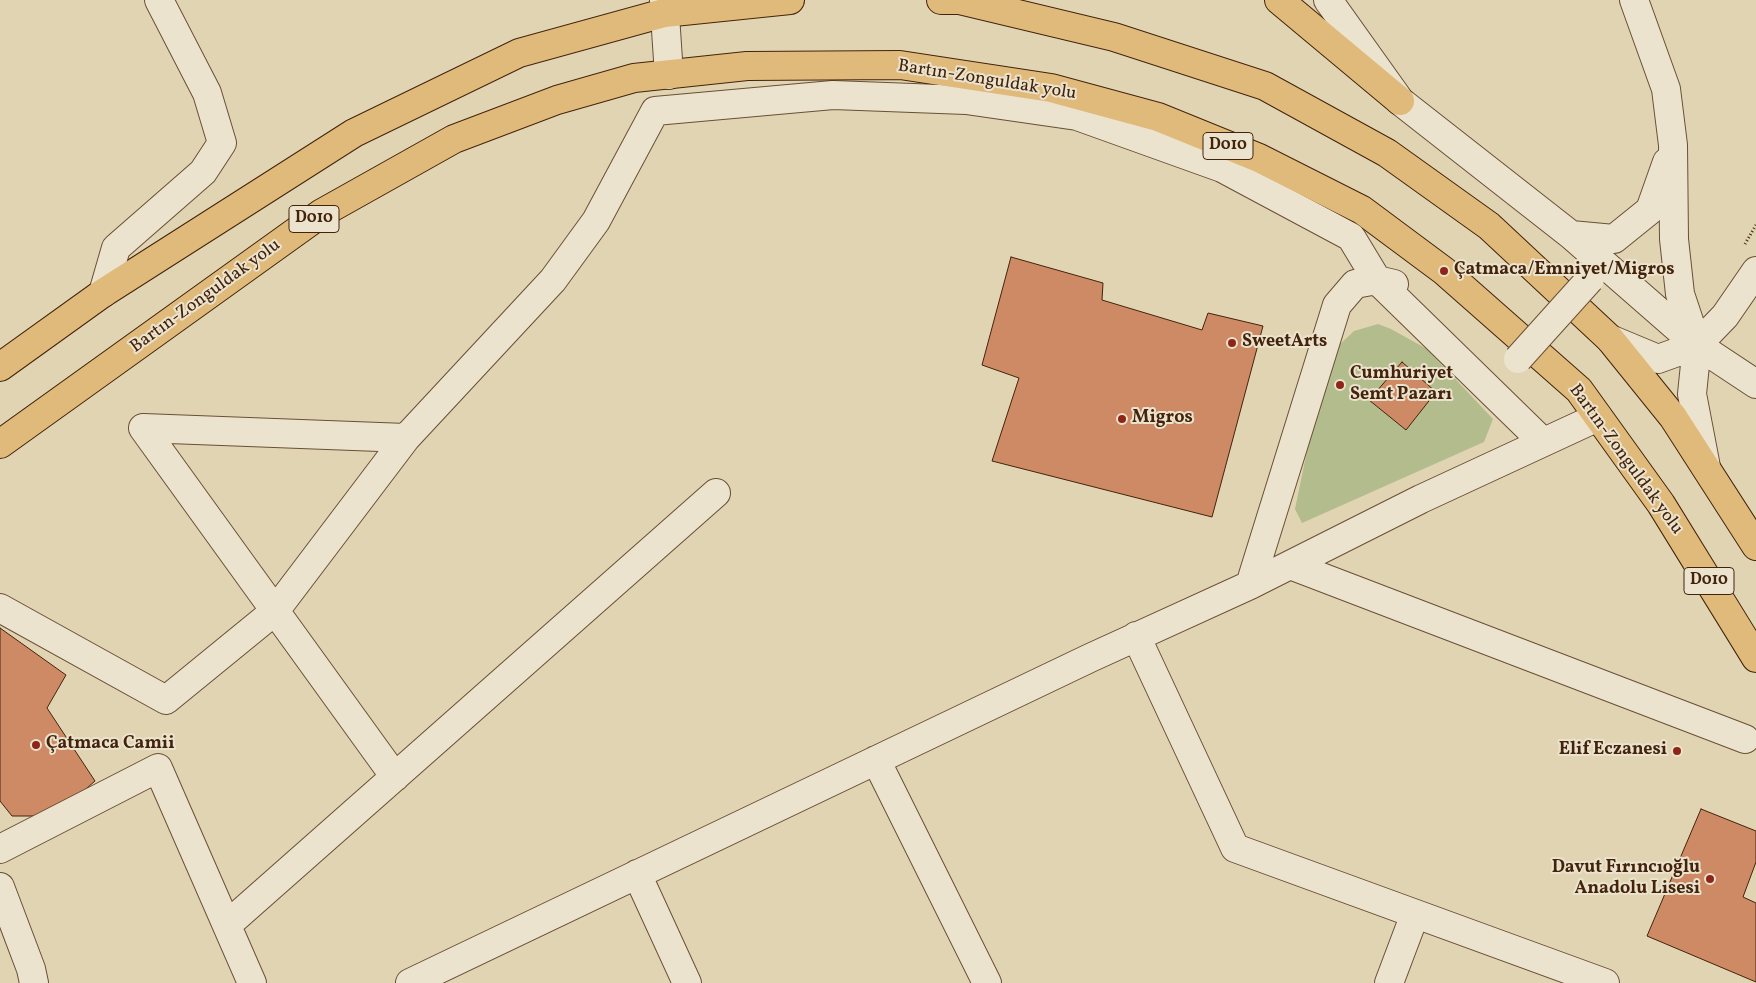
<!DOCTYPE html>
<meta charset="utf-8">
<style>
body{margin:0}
canvas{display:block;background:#e0d4b3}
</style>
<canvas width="1756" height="983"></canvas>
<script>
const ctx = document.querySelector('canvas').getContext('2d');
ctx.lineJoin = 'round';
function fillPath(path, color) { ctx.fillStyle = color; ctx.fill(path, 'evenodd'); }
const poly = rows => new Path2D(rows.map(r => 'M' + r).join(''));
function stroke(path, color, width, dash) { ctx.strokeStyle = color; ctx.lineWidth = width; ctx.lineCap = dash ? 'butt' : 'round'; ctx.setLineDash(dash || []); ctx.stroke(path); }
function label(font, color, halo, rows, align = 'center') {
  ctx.font = font + ' Vollkorn,serif'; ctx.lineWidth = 4; ctx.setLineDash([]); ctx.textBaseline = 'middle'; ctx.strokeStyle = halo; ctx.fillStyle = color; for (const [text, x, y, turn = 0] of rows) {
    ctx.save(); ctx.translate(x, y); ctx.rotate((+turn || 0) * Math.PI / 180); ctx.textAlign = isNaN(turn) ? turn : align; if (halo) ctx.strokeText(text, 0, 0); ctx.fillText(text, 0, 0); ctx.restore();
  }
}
const green = poly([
 [1378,324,1391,329,1427,349,1493,419,1484,442,1302,523,1295,509,1314,417,1338,346,1354,331]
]);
const building = poly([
 [1011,257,1103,283,1102,300,1202,330,1208,313,1263,326,1212,517,992,461,1019,378,982,365,1011,257],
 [1402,362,1436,392,1406,430,1369,400,1402,362],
 [0,628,66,675,47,708,95,781,55,816,12,816,0,801,0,628],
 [1701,809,1756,831,1756,862,1743,897,1756,903,1756,982,1647,936,1701,809]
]);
const path = poly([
 [1745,244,1756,225]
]);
const minor = poly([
 [664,0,669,75],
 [1328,0,1400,101,1571,235,1697,345,1756,384],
 [1634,0,1666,89,1673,145,1674,239,1680,294,1697,345,1692,394,1706,467],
 [1571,235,1614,239,1650,210,1667,162],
 [103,293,116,248,203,172,222,143,207,93,159,0],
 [1610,339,1658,359,1697,345,1725,316,1756,271],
 [143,428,395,777],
 [143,428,406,438],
 [1290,565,1745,739],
 [1250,585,1337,305,1355,284,1377,280,1394,284],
 [0,608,166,700,275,611,406,438,553,280,596,221,655,111,833,95,966,100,1077,116,1222,168,1351,237,1377,280,1543,442],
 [1136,636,1235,848,1605,983],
 [876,760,987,983],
 [0,849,158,768,252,983],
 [637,874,687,983],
 [0,887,31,969,34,983],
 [227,925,716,493],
 [410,983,1090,658,1250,585,1421,499,1598,417],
 [1389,983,1415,914]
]);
const major = poly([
 [1279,0,1400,101]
]);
const highway = poly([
 [941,0,959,0,1114,37,1265,86,1387,153,1489,226,1610,339,1673,417,1756,546],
 [0,367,103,293,354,133,519,53,664,13,790,0],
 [0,444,322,213,454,139,557,100,634,78,747,66,900,65,1051,88,1158,117,1259,158,1362,210,1444,271,1579,390,1661,504,1756,658]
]);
const minorBridge = poly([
 [1518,359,1590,279]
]);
const markers = [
 [1444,271,5,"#8f2418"],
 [1232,343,5,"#8f2418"],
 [1340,385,5,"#8f2418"],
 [1122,419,5,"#8f2418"],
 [36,745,5,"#8f2418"],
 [1677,751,5,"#8f2418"],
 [1710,879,5,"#8f2418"]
];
const shields = [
 [1228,146,50],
 [314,219,50],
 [1709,581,50]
];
const shieldNames = [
 ["D010",1228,146],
 ["D010",314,219],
 ["D010",1709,581]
];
const streetNames = [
 ["Bartın-Zonguldak yolu",987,81,9],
 ["Bartın-Zonguldak yolu",206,297,-36],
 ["Bartın-Zonguldak yolu",1625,460,54]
];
const poiNames = [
 ["Çatmaca/Emniyet/Migros",1454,271],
 ["SweetArts",1242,343],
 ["Cumhuriyet",1350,375],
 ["Semt Pazarı",1350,396],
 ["Migros",1132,419],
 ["Çatmaca Camii",46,745],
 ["Elif Eczanesi",1667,751,"right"],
 ["Davut Fırıncıoğlu",1700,869,"right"],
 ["Anadolu Lisesi",1700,890,"right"]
];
fillPath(green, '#b3bc8c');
fillPath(building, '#ce8a65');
stroke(building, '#43230c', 1);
stroke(minor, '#6a4f36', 30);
stroke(major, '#43230c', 30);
stroke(highway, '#43230c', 30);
stroke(path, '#43230c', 3, [1, 2.5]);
stroke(minor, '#ebe3ce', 28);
stroke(major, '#e0ba7a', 28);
stroke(highway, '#e0ba7a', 28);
stroke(minorBridge, '#6a4f36', 30, []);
stroke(minorBridge, '#ebe3ce', 28);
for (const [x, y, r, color] of markers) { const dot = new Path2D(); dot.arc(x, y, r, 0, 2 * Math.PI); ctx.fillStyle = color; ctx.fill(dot); stroke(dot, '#ebe3ce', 2); }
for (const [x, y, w] of shields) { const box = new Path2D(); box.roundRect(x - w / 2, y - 13.5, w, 27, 4); ctx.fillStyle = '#ebe3ce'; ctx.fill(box); stroke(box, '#43230c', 1); }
label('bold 16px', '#43230c', null, shieldNames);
label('18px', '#43230c', '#ebe3ce', streetNames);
label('bold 18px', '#43230c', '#ebe3ce', poiNames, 'left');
</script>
